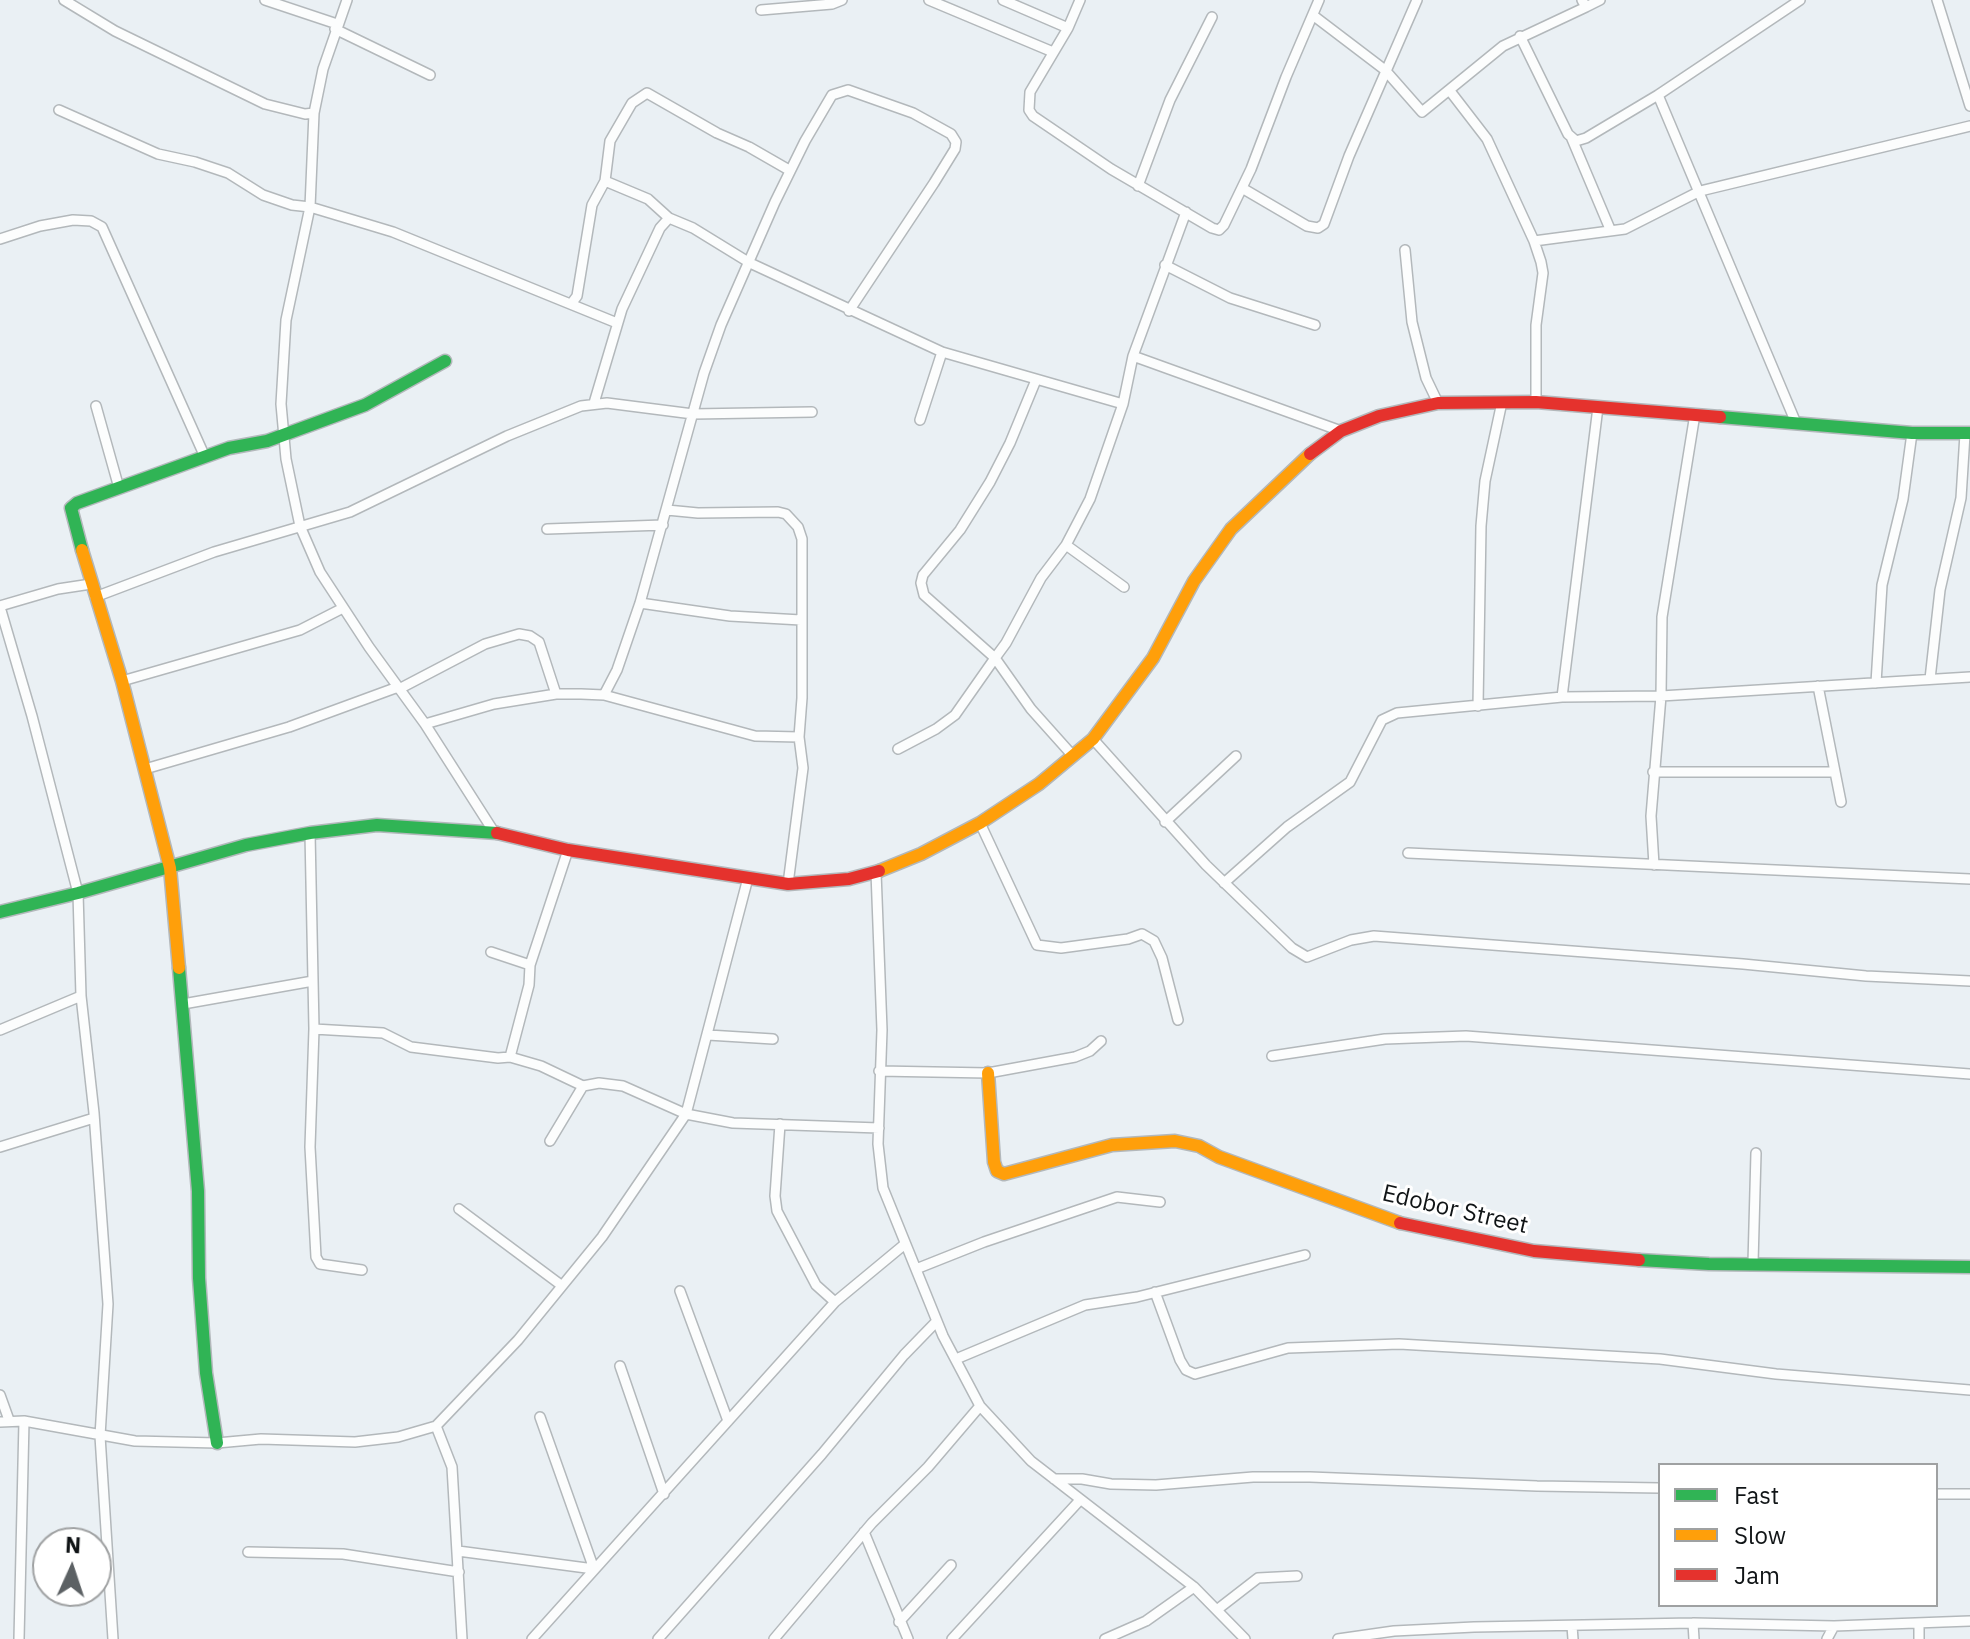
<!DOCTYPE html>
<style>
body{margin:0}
#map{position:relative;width:1970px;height:1639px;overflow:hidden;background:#eaf0f4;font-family:"IBM Plex Sans",sans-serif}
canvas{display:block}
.legend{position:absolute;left:1658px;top:1463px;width:280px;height:144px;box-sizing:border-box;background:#fff;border:2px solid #9fa1a2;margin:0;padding:10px 14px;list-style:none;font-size:24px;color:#101416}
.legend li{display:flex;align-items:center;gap:16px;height:40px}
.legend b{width:40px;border:2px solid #9fa1a2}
.north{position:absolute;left:32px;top:1527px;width:80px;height:80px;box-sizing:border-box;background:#fff;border:2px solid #9fa1a2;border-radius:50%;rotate:3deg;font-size:22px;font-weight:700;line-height:32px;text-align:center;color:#101416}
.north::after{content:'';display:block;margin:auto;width:28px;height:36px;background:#5c6164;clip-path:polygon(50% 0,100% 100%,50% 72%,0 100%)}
</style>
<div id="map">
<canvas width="1970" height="1639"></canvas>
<ul class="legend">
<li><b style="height:10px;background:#30b455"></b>Fast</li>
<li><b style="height:10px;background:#ff9f0a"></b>Slow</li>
<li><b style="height:10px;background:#e5322d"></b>Jam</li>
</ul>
<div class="north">N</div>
</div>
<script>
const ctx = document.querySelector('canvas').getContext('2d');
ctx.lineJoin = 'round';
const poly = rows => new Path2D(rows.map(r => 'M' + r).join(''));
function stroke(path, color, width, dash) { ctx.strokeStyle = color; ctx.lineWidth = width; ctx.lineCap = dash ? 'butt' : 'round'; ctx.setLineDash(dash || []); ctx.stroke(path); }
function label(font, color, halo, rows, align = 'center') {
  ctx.font = font + ' "IBM Plex Sans",sans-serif'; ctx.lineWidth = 6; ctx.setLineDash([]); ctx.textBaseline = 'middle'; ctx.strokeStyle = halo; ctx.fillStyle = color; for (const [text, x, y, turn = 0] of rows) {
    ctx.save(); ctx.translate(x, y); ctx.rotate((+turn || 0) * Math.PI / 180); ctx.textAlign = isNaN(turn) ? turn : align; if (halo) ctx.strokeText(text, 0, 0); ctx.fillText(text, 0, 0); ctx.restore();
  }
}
const street = poly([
 [64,0,115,31,265,104,305,114,314,113],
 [265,0,337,24],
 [347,0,323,69,314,113,310,207,286,320,281,404,286,459,300,526,320,572,369,647,425,724,494,832],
 [929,0,1053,52],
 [1003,0,1068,28],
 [1080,0,1068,28,1030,92,1029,110,1033,116,1111,169,1212,228,1219,230,1224,225,1251,169,1286,77,1319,0],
 [1582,0,1586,7,1600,0],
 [1937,0,1970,106],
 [761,10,832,4,842,0],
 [1314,16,1385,70,1422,112,1503,46,1586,7],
 [335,29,430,75],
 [1520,36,1568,134,1576,141,1586,138,1658,95],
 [1450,91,1487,139,1534,241,1541,262,1543,273,1536,325,1536,402],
 [59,110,158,154,195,162,228,173,263,195,292,205,310,207,393,232,617,323],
 [1572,139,1610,229],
 [605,181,648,199,669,218],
 [1138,186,1170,100,1212,17],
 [1242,188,1307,226,1318,228,1324,224,1349,156,1417,0],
 [0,239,40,226,73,220,91,221,102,227,205,457],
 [1534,241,1625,229,1700,191,1970,126],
 [1405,250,1412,322,1426,378,1438,403],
 [1165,265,1230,298,1315,325],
 [571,304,577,296,592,205,605,181,610,141,632,103,647,93,717,133,749,147,789,170],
 [1133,356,1341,431],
 [594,403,622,309,660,228,669,218,693,228,750,263,942,352,1123,404],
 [96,406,119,488],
 [920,420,942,352],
 [1796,423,1658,95,1800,0],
 [667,510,698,513,778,512,786,514,798,527,802,539,802,698,799,737,803,768,788,884],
 [547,529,663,525],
 [1066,545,1124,587],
 [95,597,214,552,350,512,507,436,581,406,607,403,693,414,812,412],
 [640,603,730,616,801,620],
 [0,606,58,589,91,584],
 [0,607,32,716,78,893,81,996,94,1113,108,1304,100,1436,113,1639],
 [1930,679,1940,590,1961,498,1965,434],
 [122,681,300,630,343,608],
 [1876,683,1882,585,1903,499,1912,433],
 [1818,686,1841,802],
 [399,689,485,644,519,634,530,636,539,642,556,694],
 [604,695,617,670,640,603,704,373,721,325,775,202,805,141,832,95,848,90,913,113,951,134,956,142,955,149,934,183,849,311],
 [1562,697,1598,407],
 [1478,706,1481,526,1485,481,1502,402],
 [425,724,494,704,556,694,581,694,604,695,755,736,799,737],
 [1093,739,1206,865,1292,948,1307,957,1351,940,1374,936,1743,964,1866,976,1970,981],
 [898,749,936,729,955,715,995,658,924,595,921,583,923,575,960,530,990,482,1010,443,1036,380],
 [1073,756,1031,709,995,658,1006,643,1041,578,1066,545,1090,499,1123,404,1133,356,1186,212],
 [145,769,289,727,398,687],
 [1653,772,1834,772],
 [1165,822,1236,756],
 [980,823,1037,945,1061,948,1128,939,1142,934,1154,941,1162,958,1178,1020],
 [310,833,314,1029,310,1147,316,1257,320,1264,362,1270],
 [568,850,530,965,529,985,510,1057,541,1066,583,1086,599,1083,623,1086,686,1114,733,1123,879,1128],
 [1408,853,1970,879],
 [1654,865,1651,816,1661,696,1662,617,1695,414],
 [876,872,882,1030,878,1144,883,1188,943,1336,980,1406,1031,1461,1194,1587,1245,1639],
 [1224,883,1287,827,1350,782,1382,720,1397,713,1562,697,1661,696,1970,677],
 [491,952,530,965],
 [183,1004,313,981],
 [314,1029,383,1033,411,1047,498,1058,510,1057],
 [0,1030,81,996],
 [708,1035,773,1039],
 [1272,1056,1385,1039,1466,1036,1970,1074],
 [879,1071,988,1073,1075,1057,1090,1051,1101,1041],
 [780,1124,775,1196,777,1211,816,1285,835,1302],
 [550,1141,583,1086],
 [0,1147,94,1118],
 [459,1209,561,1285],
 [1753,1263,1756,1153],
 [916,1269,984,1242,1117,1197,1160,1202],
 [680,1291,728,1421],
 [1155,1292,1180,1360,1186,1370,1195,1374,1288,1348,1399,1344,1660,1359,1776,1374,1970,1390],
 [956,1359,1085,1305,1137,1297,1305,1255],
 [620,1366,664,1494],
 [0,1395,9,1420],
 [0,1422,24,1421,135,1441,217,1443,261,1439,355,1442,398,1437,436,1426],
 [1054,1479,1082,1479,1111,1484,1156,1485,1253,1477,1310,1477,1537,1486,1660,1488],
 [1936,1494,1970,1494],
 [864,1532,908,1639],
 [458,1551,594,1569,540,1417],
 [248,1552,343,1554,459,1572],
 [1218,1609,1258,1578,1297,1576],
 [899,1622,951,1565],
 [1693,1623,1694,1639],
 [1919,1624,1919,1639],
 [1572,1626,1573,1639],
 [19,1639,24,1421],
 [462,1639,452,1467,436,1426,518,1340,602,1237,686,1114,748,878],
 [532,1639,835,1302,905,1244],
 [658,1639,822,1454,904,1355,937,1321],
 [774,1639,872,1523,928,1467,980,1406],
 [952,1639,1080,1500],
 [1105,1639,1146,1621,1194,1587],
 [1338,1639,1394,1631,1474,1627,1693,1623,1834,1626,1970,1621],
 [1827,1639,1834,1626]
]);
const fast = poly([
 [1720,417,1912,433,1970,433],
 [82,550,71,508,77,503,229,448,267,441,365,405,445,361],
 [0,912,78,893,246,845,310,833,377,825,497,833],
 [179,968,198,1191,199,1278,206,1373,217,1443],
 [1639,1260,1709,1264,1970,1267]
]);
const slow = poly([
 [82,550,122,681,170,868,179,968],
 [879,871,921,854,980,823,1039,784,1093,739,1153,658,1194,581,1231,529,1310,454],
 [988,1073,994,1162,997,1171,1004,1174,1112,1145,1175,1141,1199,1146,1219,1157,1400,1223]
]);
const jam = poly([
 [1310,454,1341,431,1379,416,1438,403,1536,402,1720,417],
 [497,833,568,850,788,884,849,879,879,871],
 [1400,1223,1534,1251,1639,1260]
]);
const streetNames = [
 ["Edobor Street",1455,1210,13]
];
stroke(street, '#b3b8bb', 12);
stroke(fast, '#b3b8bb', 15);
stroke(slow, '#b3b8bb', 15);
stroke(jam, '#b3b8bb', 15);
stroke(street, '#fcfdfd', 9);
stroke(fast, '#30b455', 12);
stroke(slow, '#ff9f0a', 12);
stroke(jam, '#e5322d', 12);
label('24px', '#101416', '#fff', streetNames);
</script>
